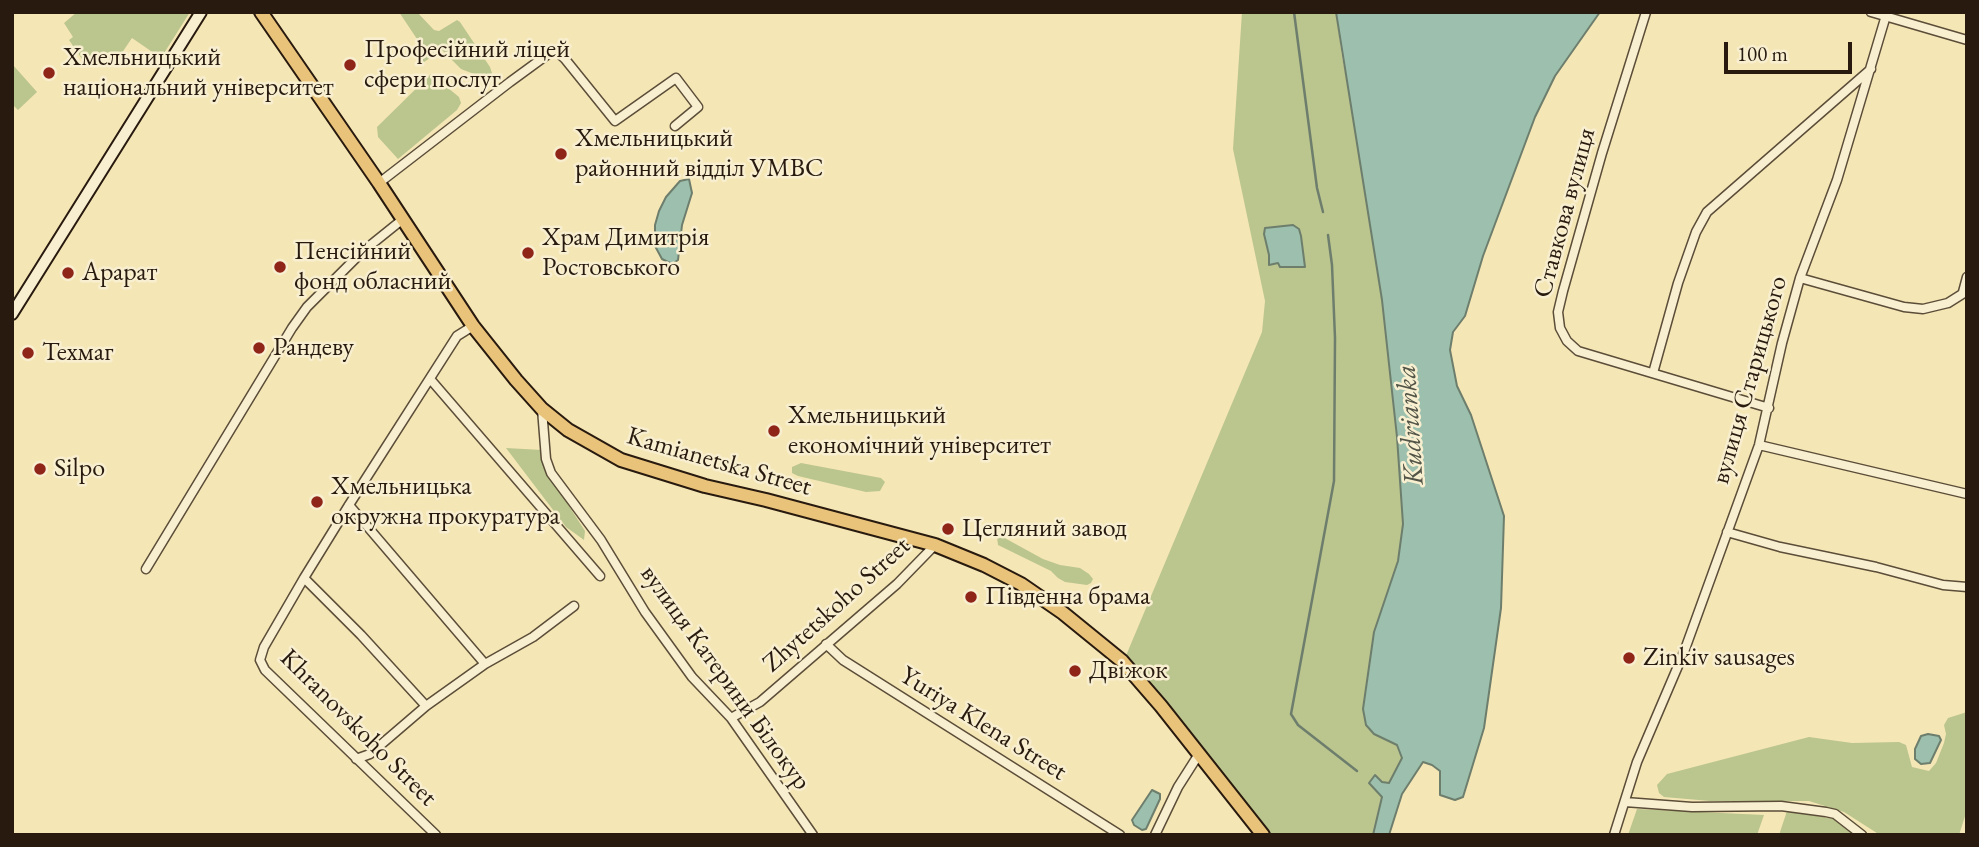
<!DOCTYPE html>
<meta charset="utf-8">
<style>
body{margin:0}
#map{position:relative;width:1979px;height:847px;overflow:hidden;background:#f5e6b6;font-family:"EB Garamond",serif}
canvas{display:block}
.frame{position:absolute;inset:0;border:14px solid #281a0e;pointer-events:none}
.scale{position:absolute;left:1724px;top:42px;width:128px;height:32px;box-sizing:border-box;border:4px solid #281a0e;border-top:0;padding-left:9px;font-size:21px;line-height:24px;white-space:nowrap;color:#281a0e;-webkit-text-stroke:5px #f8efd0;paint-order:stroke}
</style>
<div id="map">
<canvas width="1979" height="847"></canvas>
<div class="frame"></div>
<div class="scale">100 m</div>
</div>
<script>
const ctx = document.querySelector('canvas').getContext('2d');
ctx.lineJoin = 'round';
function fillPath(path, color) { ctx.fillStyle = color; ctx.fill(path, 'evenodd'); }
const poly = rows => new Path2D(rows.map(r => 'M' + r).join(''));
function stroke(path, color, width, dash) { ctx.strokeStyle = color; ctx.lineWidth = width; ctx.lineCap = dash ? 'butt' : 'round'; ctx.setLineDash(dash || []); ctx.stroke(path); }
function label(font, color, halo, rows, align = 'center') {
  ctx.font = font + ' "EB Garamond",serif'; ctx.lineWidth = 5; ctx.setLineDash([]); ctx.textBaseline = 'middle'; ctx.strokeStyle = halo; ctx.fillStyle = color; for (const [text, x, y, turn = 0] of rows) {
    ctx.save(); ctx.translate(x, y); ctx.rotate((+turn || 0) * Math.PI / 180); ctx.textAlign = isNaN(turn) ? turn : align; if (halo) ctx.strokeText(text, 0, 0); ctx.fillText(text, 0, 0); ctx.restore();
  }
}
const green = poly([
 [77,12,190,12,161,58,132,38,117,60,82,59,69,40,73,37,64,23],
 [399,12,417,12,434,30,439,31,457,20,460,22,490,67,493,76,492,80,485,84,474,74,461,69,442,50,424,62,421,60,418,55,421,45],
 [1242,12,1336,12,1342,57,1353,111,1382,300,1397,437,1403,524,1398,561,1374,632,1374,734,1397,745,1402,758,1391,781,1389,783,1382,782,1376,790,1382,797,1373,835,1269,835,1164,703,1125,658,1262,332,1265,301,1233,149],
 [13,65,37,92,18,110,12,104],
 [431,74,459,97,461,103,457,110,398,159,378,137,377,127],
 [506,448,542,450,568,498,567,503,585,531,584,540,566,527],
 [801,463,881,478,885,482,880,491,866,492,798,476,792,473,792,467],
 [1001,536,1043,559,1060,565,1080,568,1089,574,1093,579,1091,583,1087,585,1065,582,1058,578,1051,571,998,545,997,537],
 [1967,712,1967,810,1959,835,1880,835,1844,812,1809,801,1710,801,1664,797,1659,793,1657,785,1667,774,1809,737,1852,743,1899,742,1906,745,1912,767,1929,771,1936,763,1944,743,1946,734,1944,725,1948,718],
 [1637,809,1764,815,1757,835,1628,835],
 [1787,811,1834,819,1854,835,1779,835]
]);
const water = poly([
 [1336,12,1600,12,1555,76,1535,117,1483,256,1465,316,1453,332,1450,350,1457,386,1471,415,1504,516,1501,608,1484,728,1463,797,1455,800,1440,795,1440,771,1432,765,1423,762,1402,794,1389,835,1373,835,1382,797,1369,783,1375,775,1382,782,1389,783,1402,758,1397,745,1374,734,1366,725,1363,709,1374,632,1398,561,1403,524,1397,437,1382,300,1336,12],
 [689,179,692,193,682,225,678,260,672,264,662,259,655,246,655,225,659,211,666,197,680,181,689,179],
 [1293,225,1299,229,1301,236,1305,267,1280,267,1278,263,1269,265,1269,255,1264,234,1265,228,1293,225],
 [1928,734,1939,736,1941,740,1930,763,1921,764,1915,759,1915,749,1921,736,1928,734],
 [1152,790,1160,794,1160,799,1146,829,1142,830,1134,825,1132,820,1152,790]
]);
const stream = poly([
 [1294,12,1317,188,1323,212],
 [1328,235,1332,265,1335,338,1334,481,1291,714,1298,725,1357,771]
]);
const street = poly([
 [1646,12,1602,153,1563,291,1558,312,1560,328,1567,341,1578,351,1769,408],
 [1871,12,1967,40],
 [379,183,510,82,551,52,556,51,565,59,615,121,676,78,698,107,675,126],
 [1800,278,1904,307,1923,309,1948,303,1967,291],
 [1963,292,1967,277],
 [1653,373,1678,283,1696,232,1707,212,1871,69],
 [431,380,600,576],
 [542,409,546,459,551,473,601,540,645,612,692,677,731,718,813,835],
 [1759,445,1967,494],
 [349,505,485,664],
 [1727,532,1780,547,1876,567,1943,585,1967,587],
 [146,569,292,328,307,307,362,252,403,219],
 [304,578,361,635,426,706],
 [826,644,843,660,1120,835],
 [731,718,760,702,897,584,935,545],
 [356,759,370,754,426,706,485,664,533,637,574,606],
 [1625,802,1692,807,1781,806,1826,812,1835,814,1862,835],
 [436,835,265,670,260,660,264,647,304,578,349,505,457,336,473,326],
 [1155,835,1178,787,1199,754],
 [1614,835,1637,762,1684,652,1759,445,1782,343,1800,278,1837,180,1887,12]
]);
const secondary = poly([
 [12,314,201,12]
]);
const primary = poly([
 [261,12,379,183,473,326,516,380,542,409,568,430,621,460,705,486,766,500,935,545,984,565,1021,584,1063,613,1122,661,1161,706,1263,835]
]);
const markers = [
 [350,65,7,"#8f2418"],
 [49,73,7,"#8f2418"],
 [561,154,7,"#8f2418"],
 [528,253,7,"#8f2418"],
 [280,267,7,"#8f2418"],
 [68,273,7,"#8f2418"],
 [259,348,7,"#8f2418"],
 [28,353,7,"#8f2418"],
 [774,431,7,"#8f2418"],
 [40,469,7,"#8f2418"],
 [317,502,7,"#8f2418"],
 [948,529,7,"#8f2418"],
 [971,597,7,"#8f2418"],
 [1629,658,7,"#8f2418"],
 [1075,671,7,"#8f2418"]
];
const poiNames = [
 ["Професійний ліцей",364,50],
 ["сфери послуг",364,80],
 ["Хмельницький",63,58],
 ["національний університет",63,88],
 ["Хмельницький",575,139],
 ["районний відділ УМВС",575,169],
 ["Храм Димитрія",542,238],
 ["Ростовського",542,268],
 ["Пенсійний",294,252],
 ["фонд обласний",294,282],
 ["Арарат",82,273],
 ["Рандеву",273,348],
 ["Техмаг",42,353],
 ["Хмельницький",788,416],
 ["економічний університет",788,446],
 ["Silpo",54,469],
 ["Хмельницька",331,487],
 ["окружна прокуратура",331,517],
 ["Цегляний завод",962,529],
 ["Південна брама",985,597],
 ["Zinkiv sausages",1643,658],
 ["Двіжок",1089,671]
];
const streetNames = [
 ["Ставкова вулиця",1565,213,-75],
 ["вулиця Старицького",1750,380,-74],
 ["Kamianetska Street",719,462,16],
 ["Zhytetskoho Street",837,605,-42],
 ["вулиця Катерини Білокур",725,678,54],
 ["Yuriya Klena Street",983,724,32],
 ["Khranovskoho Street",358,728,45]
];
const waterNames = [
 ["Kudrianka",1411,425,-94]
];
fillPath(green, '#bbc58e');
fillPath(water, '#9cc0ad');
stroke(water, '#6e7e6d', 2);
stroke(stream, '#6e7e6d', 2.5);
stroke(street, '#5b4d38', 11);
stroke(secondary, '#281a0e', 14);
stroke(primary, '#281a0e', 16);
stroke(street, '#f8efd0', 8);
stroke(secondary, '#f8efd0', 10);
stroke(primary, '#eac37b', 12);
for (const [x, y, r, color] of markers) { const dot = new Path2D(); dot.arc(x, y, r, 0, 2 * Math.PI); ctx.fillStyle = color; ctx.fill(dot); stroke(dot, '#f8efd0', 2.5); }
label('26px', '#281a0e', '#f8efd0', poiNames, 'left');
label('26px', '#281a0e', '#f8efd0', streetNames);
label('italic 28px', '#515446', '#f8efd0', waterNames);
</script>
